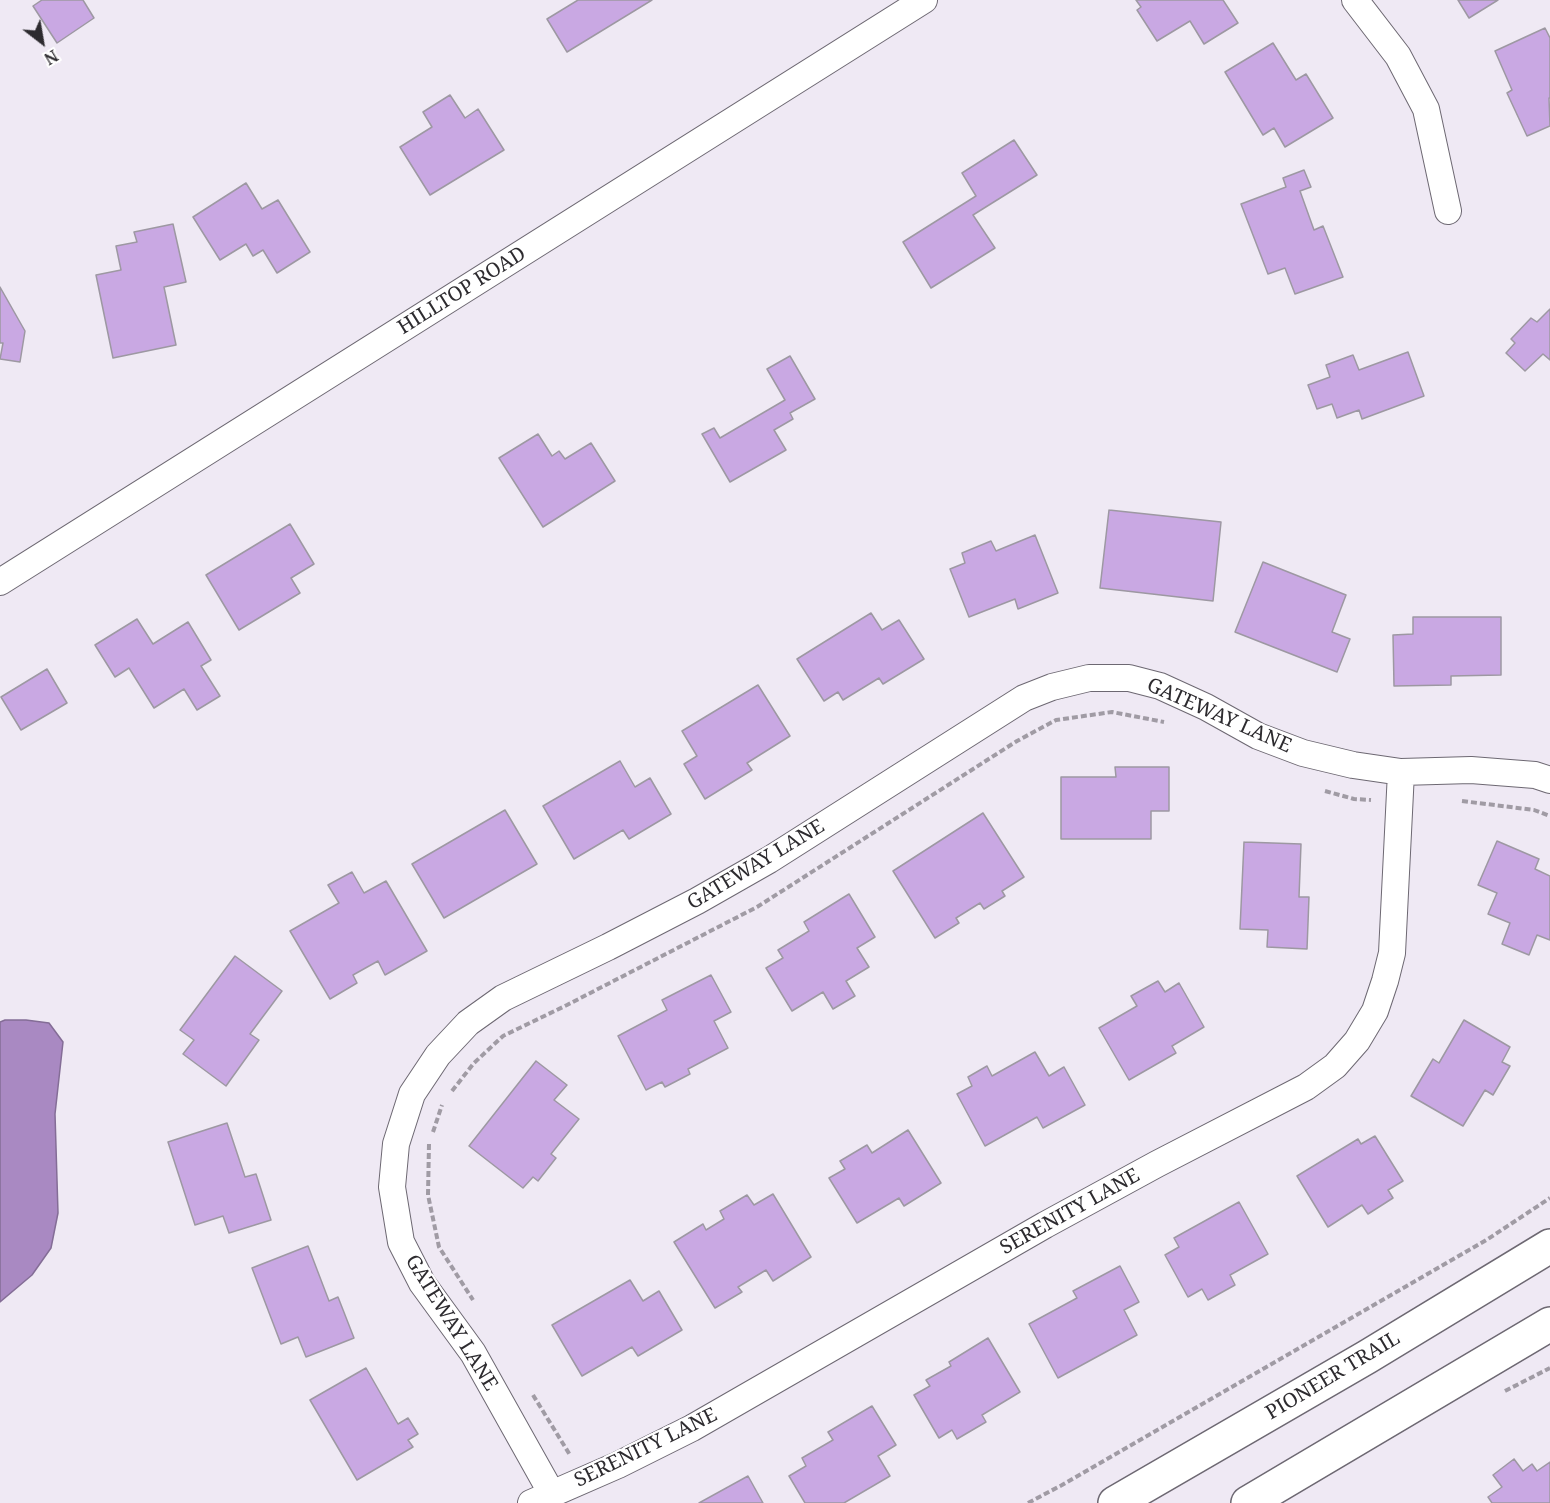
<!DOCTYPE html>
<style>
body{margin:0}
#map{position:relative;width:1550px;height:1503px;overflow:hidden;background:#efe9f4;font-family:"Noto Serif",serif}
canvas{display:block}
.north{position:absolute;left:12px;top:12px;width:60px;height:60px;-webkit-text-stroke:4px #fff;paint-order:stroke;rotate:149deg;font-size:16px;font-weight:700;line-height:24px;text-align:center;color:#2d2b2f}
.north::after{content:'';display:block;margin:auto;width:21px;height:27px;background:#2d2b2f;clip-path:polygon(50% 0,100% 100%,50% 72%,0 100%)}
</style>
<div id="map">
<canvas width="1550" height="1503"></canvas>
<div class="north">N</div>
</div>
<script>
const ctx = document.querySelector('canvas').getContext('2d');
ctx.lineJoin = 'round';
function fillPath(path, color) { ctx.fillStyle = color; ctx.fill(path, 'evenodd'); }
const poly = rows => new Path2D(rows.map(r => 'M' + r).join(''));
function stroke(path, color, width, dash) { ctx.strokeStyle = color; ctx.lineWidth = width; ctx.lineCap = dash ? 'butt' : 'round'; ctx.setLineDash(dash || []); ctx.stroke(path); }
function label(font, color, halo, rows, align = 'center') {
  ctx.font = font + ' "Noto Serif",serif'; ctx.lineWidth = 4.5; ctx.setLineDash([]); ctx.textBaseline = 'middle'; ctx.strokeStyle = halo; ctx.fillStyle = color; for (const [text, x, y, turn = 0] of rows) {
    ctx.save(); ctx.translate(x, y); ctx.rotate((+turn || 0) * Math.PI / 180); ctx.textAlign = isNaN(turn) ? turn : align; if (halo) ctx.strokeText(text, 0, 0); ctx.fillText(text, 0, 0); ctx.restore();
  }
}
const water = poly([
 [5,1020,26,1020,49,1023,63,1042,55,1114,58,1213,51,1248,32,1275,0,1302,0,1022,5,1020]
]);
const building = poly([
 [42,0,83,0,94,18,57,43,33,6,42,0],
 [578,0,652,0,567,52,547,19,578,0],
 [1136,0,1223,0,1238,23,1204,44,1190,21,1157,41,1137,10,1141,7,1136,0],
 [1458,0,1498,0,1469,18,1458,0],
 [1545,28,1550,38,1550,98,1549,98,1550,126,1527,136,1507,93,1512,90,1495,51,1545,28],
 [1273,43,1296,80,1306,74,1333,118,1285,147,1274,128,1263,135,1225,72,1273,43],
 [450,95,465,118,478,109,504,150,430,195,400,147,432,127,423,112,450,95],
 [1014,140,1037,175,973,215,995,248,931,288,903,242,976,196,962,173,1014,140],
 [1304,170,1311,187,1300,191,1314,230,1323,226,1343,277,1295,294,1285,268,1268,274,1241,204,1286,187,1283,178,1304,170],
 [246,183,262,209,278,200,310,252,277,273,263,250,253,256,246,244,220,260,193,217,246,183],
 [173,224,186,282,164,287,176,345,113,358,96,275,121,270,116,246,137,242,134,232,173,224],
 [0,287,25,331,20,362,0,359,3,343,0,343,0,287],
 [1550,309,1550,360,1543,354,1525,371,1506,353,1515,343,1511,339,1531,318,1537,322,1550,309],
 [1408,352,1424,396,1362,419,1359,410,1337,418,1332,404,1317,409,1308,385,1330,377,1326,365,1353,355,1359,370,1408,352],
 [790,356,815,399,790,413,793,419,774,430,786,450,730,482,702,434,714,428,720,438,785,400,767,369,790,356],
 [538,434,552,456,559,451,565,459,591,443,615,481,543,527,499,458,538,434],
 [1109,510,1221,522,1213,601,1100,588,1109,510],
 [290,524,314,564,291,578,300,593,239,630,206,575,290,524],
 [1035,535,1058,593,1018,609,1015,599,969,617,950,569,965,563,962,553,991,541,996,551,1035,535],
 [1263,562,1346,595,1332,632,1350,639,1337,672,1235,632,1263,562],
 [871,613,882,630,899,620,924,659,883,684,879,678,843,700,838,692,824,701,797,659,871,613],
 [1413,617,1501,617,1501,675,1451,676,1451,685,1394,686,1393,635,1413,634,1413,617],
 [137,619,153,644,188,622,211,660,201,666,220,696,197,710,184,689,154,708,129,668,115,677,95,645,137,619],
 [47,669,67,703,21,730,1,697,47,669],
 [758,685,790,736,747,763,752,770,705,799,684,764,697,756,682,731,758,685],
 [620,761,635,787,650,778,671,814,629,839,623,830,574,859,543,806,620,761],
 [1115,767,1169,767,1169,811,1151,811,1151,839,1061,839,1061,777,1116,777,1115,767],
 [505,810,537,864,444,918,412,864,505,810],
 [983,813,1024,877,1002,891,1005,896,984,909,980,903,956,918,959,923,935,938,893,871,983,813],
 [1497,841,1539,859,1535,869,1550,876,1550,940,1537,935,1529,955,1502,944,1510,923,1488,914,1497,893,1478,885,1497,841],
 [1244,842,1301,844,1299,897,1309,897,1307,949,1267,947,1268,930,1240,929,1244,842],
 [352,872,364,893,386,881,427,951,385,975,378,961,353,975,357,983,330,999,290,931,339,903,328,885,352,872],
 [849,894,875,937,857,948,869,967,846,981,855,996,833,1009,823,992,792,1011,766,968,783,958,778,950,809,931,804,922,849,894],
 [235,956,282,991,250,1034,259,1040,226,1086,183,1054,194,1040,180,1030,235,956],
 [711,975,731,1012,714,1021,728,1048,688,1069,690,1074,665,1087,662,1082,646,1090,618,1036,667,1010,662,1000,711,975],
 [1158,981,1165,992,1179,983,1204,1027,1172,1046,1176,1053,1129,1080,1099,1028,1137,1006,1131,996,1158,981],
 [1464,1020,1510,1047,1502,1062,1510,1066,1493,1095,1485,1090,1463,1126,1411,1096,1433,1059,1439,1063,1464,1020],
 [1035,1052,1049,1076,1064,1067,1085,1105,1043,1128,1037,1117,985,1146,957,1094,972,1086,968,1077,987,1066,992,1076,1035,1052],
 [536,1061,567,1085,554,1100,579,1119,551,1154,556,1158,538,1181,533,1177,523,1188,469,1146,536,1061],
 [227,1123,245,1177,256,1174,271,1220,229,1233,223,1216,195,1225,168,1142,227,1123],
 [908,1130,941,1183,904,1206,899,1198,857,1223,829,1178,845,1169,840,1161,867,1145,872,1153,908,1130],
 [1375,1136,1403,1181,1388,1190,1393,1198,1368,1214,1362,1205,1328,1227,1297,1176,1358,1139,1361,1144,1375,1136],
 [773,1194,811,1257,773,1281,766,1270,738,1287,742,1292,715,1308,674,1242,703,1224,706,1230,724,1219,720,1211,747,1195,754,1205,773,1194],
 [1239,1202,1268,1254,1230,1275,1235,1285,1208,1300,1202,1289,1188,1297,1165,1255,1179,1247,1174,1238,1239,1202],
 [308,1246,329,1301,338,1297,354,1338,306,1357,298,1337,281,1344,252,1268,308,1246],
 [1120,1266,1139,1302,1124,1310,1137,1335,1058,1378,1029,1324,1077,1298,1073,1291,1120,1266],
 [630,1280,643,1301,659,1291,682,1330,638,1356,632,1347,582,1376,552,1325,630,1280],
 [988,1338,1020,1392,982,1415,986,1422,957,1439,952,1430,939,1438,914,1395,930,1386,926,1380,951,1366,949,1362,988,1338],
 [366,1368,398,1424,408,1418,418,1434,408,1440,413,1447,357,1480,310,1400,366,1368],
 [872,1406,896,1445,878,1456,890,1476,844,1503,805,1503,789,1476,806,1466,802,1458,833,1440,828,1432,872,1406],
 [1514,1459,1523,1471,1532,1464,1537,1471,1550,1462,1550,1503,1492,1503,1488,1497,1502,1487,1493,1475,1514,1459],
 [748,1476,763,1503,699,1503,748,1476]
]);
const path = poly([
 [1325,791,1354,799,1371,800],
 [1462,801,1534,810,1550,816],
 [452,1091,474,1063,503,1036,567,1005,757,907,1017,741,1056,720,1112,712,1164,722],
 [433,1132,442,1105],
 [429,1144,428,1195,439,1247,473,1300],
 [1505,1391,1550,1368],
 [533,1395,570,1455],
 [1028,1503,1062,1485,1488,1239,1550,1198]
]);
const street = poly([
 [1355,0,1398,56,1426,109,1448,211],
 [0,582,924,0],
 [552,1494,473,1353,422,1283,401,1242,392,1187,396,1144,412,1094,438,1055,468,1023,503,998,608,947,697,901,769,860,1024,698,1052,687,1089,678,1129,678,1160,686,1206,707,1258,736,1303,753,1353,765,1401,772,1471,770,1535,775,1550,780],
 [531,1503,618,1465,692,1428,1045,1225,1157,1164,1306,1087,1335,1066,1357,1041,1375,1011,1385,981,1392,953,1401,772]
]);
const secondary = poly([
 [1115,1503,1367,1357,1550,1246],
 [1248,1503,1550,1324]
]);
const streetNames = [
 ["HILLTOP ROAD",462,291,-32],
 ["GATEWAY LANE",1219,716,24],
 ["GATEWAY LANE",756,865,-31],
 ["SERENITY LANE",1070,1212,-29],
 ["GATEWAY LANE",451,1323,58],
 ["PIONEER TRAIL",1333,1376,-31],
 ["SERENITY LANE",646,1448,-26]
];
fillPath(water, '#a989c2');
stroke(water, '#846d96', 1.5);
fillPath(building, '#c9a8e3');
stroke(building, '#9d98a2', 1.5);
stroke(street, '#6d6872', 28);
stroke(secondary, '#6d6872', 36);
stroke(path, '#a09ba4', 4, [6, 3]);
stroke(street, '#fff', 26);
stroke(secondary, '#fff', 33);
label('20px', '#2d2b2f', '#fff', streetNames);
</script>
